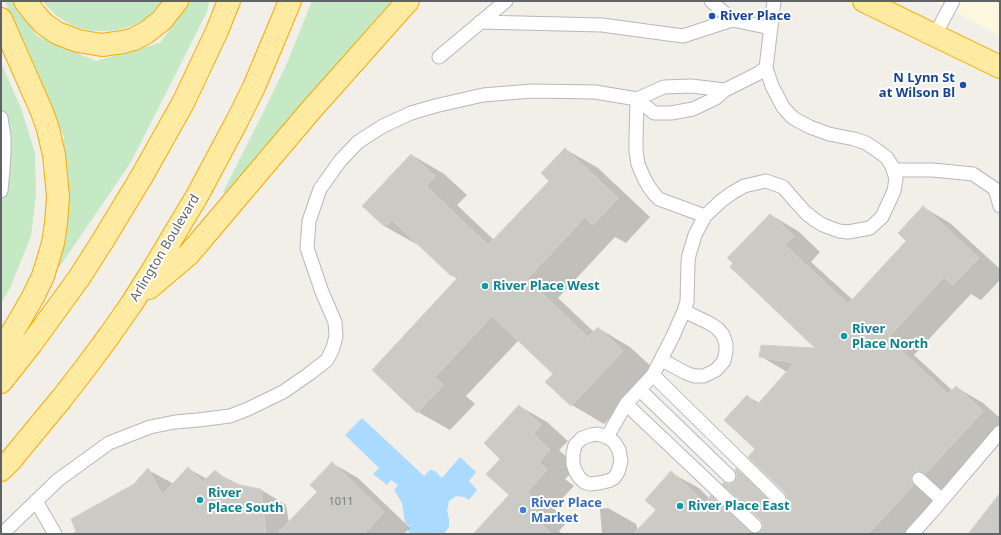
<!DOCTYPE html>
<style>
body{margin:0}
#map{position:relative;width:1001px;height:535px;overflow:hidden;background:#f1efe8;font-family:"Noto Sans",sans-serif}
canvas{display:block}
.frame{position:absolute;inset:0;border:2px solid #5f6368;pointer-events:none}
</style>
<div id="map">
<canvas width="1001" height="535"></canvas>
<div class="frame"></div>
</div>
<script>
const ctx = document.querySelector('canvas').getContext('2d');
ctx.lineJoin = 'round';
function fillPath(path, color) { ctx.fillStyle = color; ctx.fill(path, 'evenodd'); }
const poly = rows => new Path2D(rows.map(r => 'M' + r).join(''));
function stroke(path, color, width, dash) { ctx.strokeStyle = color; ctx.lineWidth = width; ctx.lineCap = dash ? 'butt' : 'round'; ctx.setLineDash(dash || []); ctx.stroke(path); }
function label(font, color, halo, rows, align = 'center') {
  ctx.font = font + ' "Noto Sans",sans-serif'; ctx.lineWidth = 4; ctx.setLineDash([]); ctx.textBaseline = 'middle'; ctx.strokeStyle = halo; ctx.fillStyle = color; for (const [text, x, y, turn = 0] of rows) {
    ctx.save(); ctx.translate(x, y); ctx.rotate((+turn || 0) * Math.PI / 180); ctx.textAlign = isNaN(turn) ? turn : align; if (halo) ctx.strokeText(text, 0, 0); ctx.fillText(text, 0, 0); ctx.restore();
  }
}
const commercial = poly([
 [934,1,1000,1,1000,36,957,13]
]);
const green = poly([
 [5,1,15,1,17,7,37,36,96,61,160,43,190,1,209,1,207,12,131,162,56,272,66,221,64,137,27,53],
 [42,1,164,1,145,19,134,25,122,29,110,31,93,31,82,29,71,25,57,16],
 [312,1,392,1,325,77,225,193,223,192,265,109,287,63],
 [1,63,21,108,35,153,36,194,31,236,10,288,1,303]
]);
const water = poly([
 [362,418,424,476,430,470,435,471,442,478,460,457,476,472,469,481,477,490,469,500,464,497,456,496,449,501,447,511,449,519,449,527,444,534,411,534,408,531,409,526,405,523,402,503,394,490,398,485,391,480,387,485,373,474,379,468,345,435]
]);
const shadow = poly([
 [565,149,598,168,650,217,626,243,615,237,558,298,594,332,598,328,630,347,655,370,604,424,572,405,547,382,555,374,519,340,466,396,475,404,450,430,418,412,458,279,451,275,419,244,418,245,386,227,364,205,412,155,444,174,467,195,457,205,494,240,550,181],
 [923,207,950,223,1000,269,1000,280,981,300,971,294,914,355,953,391,956,387,983,403,1000,418,1000,437,949,486,944,487,941,489,910,534,602,534,600,509,608,508,636,524,638,531,657,510,671,473,699,488,710,499,711,497,739,512,760,533,764,528,764,524,762,520,726,485,731,485,736,482,738,478,737,470,764,485,785,506,788,501,788,496,757,449,747,396,759,403,787,372,760,356,817,349,771,215,798,231,820,252,811,262,853,300,907,241],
 [519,406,547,422,568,441,559,450,577,467,565,479,574,486,553,508,568,521,559,531,562,534,474,534,510,495,501,459],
 [332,463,358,478,410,528,404,534,71,534,77,531,135,484,148,470,174,484,189,469,207,479,215,472,241,486,260,489,286,505,289,523,319,492]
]);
const building = poly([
 [565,148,618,198,593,225,585,217,527,279,588,337,598,327,623,351,571,406,545,382,553,374,492,316,435,377,443,385,417,413,372,370,460,275,451,276,392,220,385,227,362,206,411,154,435,176,426,186,488,245,549,181,541,173,565,148],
 [923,206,979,258,953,285,944,277,888,338,948,394,956,386,983,411,925,474,920,471,916,472,913,473,911,478,912,482,914,485,868,534,633,534,656,510,645,500,671,471,705,503,711,495,750,532,753,534,758,534,761,531,763,528,763,524,761,520,722,484,724,482,727,484,731,484,735,481,737,478,737,474,735,470,736,468,774,505,777,507,781,507,785,504,787,501,787,497,785,493,748,457,755,449,724,420,747,395,757,405,794,363,759,357,761,345,815,348,730,267,733,263,727,258,770,214,794,236,785,245,848,304,906,241,898,233,923,206],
 [519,405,541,425,533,434,550,450,539,462,547,470,527,492,541,505,532,515,552,534,473,534,509,495,486,474,500,459,484,443,519,405],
 [332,462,384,512,364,534,277,534,317,492,310,485,332,462],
 [188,467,203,482,215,470,223,477,240,485,261,489,266,534,77,534,71,519,134,484,148,468,162,495,188,467],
 [1000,493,1000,534,968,534,1000,493]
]);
const service = poly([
 [711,1,732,20],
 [480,22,602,25,683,36,732,20,771,28],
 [935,35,953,1],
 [439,57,506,1],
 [637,99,636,140,636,151,638,164,644,178,649,187,655,195,659,199,705,216,721,201,732,193,744,186,766,181,783,187,796,202,806,213,815,220,823,225,839,231,848,232,870,228,882,217,894,191,896,179,892,166,887,158,878,151,866,143,854,139,829,134,810,127,795,119,791,116,783,107,772,86,766,68,774,1],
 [637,99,664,87,691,86,725,90,757,74,766,68],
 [1,118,4,137,4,150,3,170,1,191],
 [894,170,933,170,973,174,995,189,1000,206],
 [662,360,686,373,694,376,704,376,716,370,724,361,726,351,726,344,723,335,717,328,709,323,684,311],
 [653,375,779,499],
 [640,390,729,476],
 [626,404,755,526],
 [598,434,607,437,614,442,619,450,621,461,618,472,614,478,608,481,599,483,590,484,584,482,579,477,575,470,573,464,573,454,575,445,582,438,591,435,598,434],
 [607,437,626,404,653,375,673,336,684,311,687,302,688,262,689,255,695,235,705,216],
 [919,479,942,500],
 [36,501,55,534],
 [2,534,58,480,109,443,150,427,175,422,198,420,230,416,248,409,283,392,309,374,327,360,333,348,336,336,335,322,322,292,307,248,309,221,320,189,340,161,358,142,383,126,411,113,435,106,483,95,532,91,595,92,637,99,654,113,671,113,693,109,716,98,725,90],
 [912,534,931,513,1000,432]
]);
const trunk = poly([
 [25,1,35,14,44,24,57,33,78,41,102,45,123,42,134,39,147,32,162,20,177,1],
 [864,1,1000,67],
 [1,19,42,112,48,129,54,155,57,186,58,197,56,223,53,243,48,260,43,276,33,297,1,352],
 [149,288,189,254,311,110,408,1],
 [1,382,31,344,79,278,102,242,142,176,183,103,217,31,229,1],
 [1,470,10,461,62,398,86,367,109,336,132,303,154,268,197,196,236,123,254,87,290,1]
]);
const markers = [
 [712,16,4,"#1a4fb4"],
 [963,85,4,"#1a4fb4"],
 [485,286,4,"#0f9aa8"],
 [844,336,4,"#0f9aa8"],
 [200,500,4,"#0f9aa8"],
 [680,506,4,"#0f9aa8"],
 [523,510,4,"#3f7fe0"]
];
const numberNames = [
 ["1011",341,502]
];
const transitNames = [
 ["River Place",720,16],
 ["N Lynn St",955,78,"right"],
 ["at Wilson Bl",955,93,"right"]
];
const streetNames = [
 ["Arlington Boulevard",165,248,-59]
];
const cultureNames = [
 ["River Place West",493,286],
 ["River",852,329],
 ["Place North",852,344],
 ["River",208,493],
 ["Place South",208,508],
 ["River Place East",688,506]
];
const shopNames = [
 ["River Place",531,503],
 ["Market",531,518]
];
fillPath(commercial, '#fef7e0');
fillPath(green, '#c5e8c5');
fillPath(water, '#aadaff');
fillPath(shadow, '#0003');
fillPath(building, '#cccac5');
stroke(building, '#d6d1c6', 1);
stroke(service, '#b5b8bc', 15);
stroke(trunk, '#f9ab00', 24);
stroke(service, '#fff', 13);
stroke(trunk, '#feeaa1', 22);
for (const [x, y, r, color] of markers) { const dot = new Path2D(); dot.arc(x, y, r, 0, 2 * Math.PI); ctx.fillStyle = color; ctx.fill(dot); stroke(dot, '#fff', 1.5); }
label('11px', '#7a7d7f', null, numberNames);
label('bold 13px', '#164399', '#fff', transitNames, 'left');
label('13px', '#5f6368', '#fff', streetNames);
label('bold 13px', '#0d838f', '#fff', cultureNames, 'left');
label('bold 13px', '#366cbe', '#fff', shopNames, 'left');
</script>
